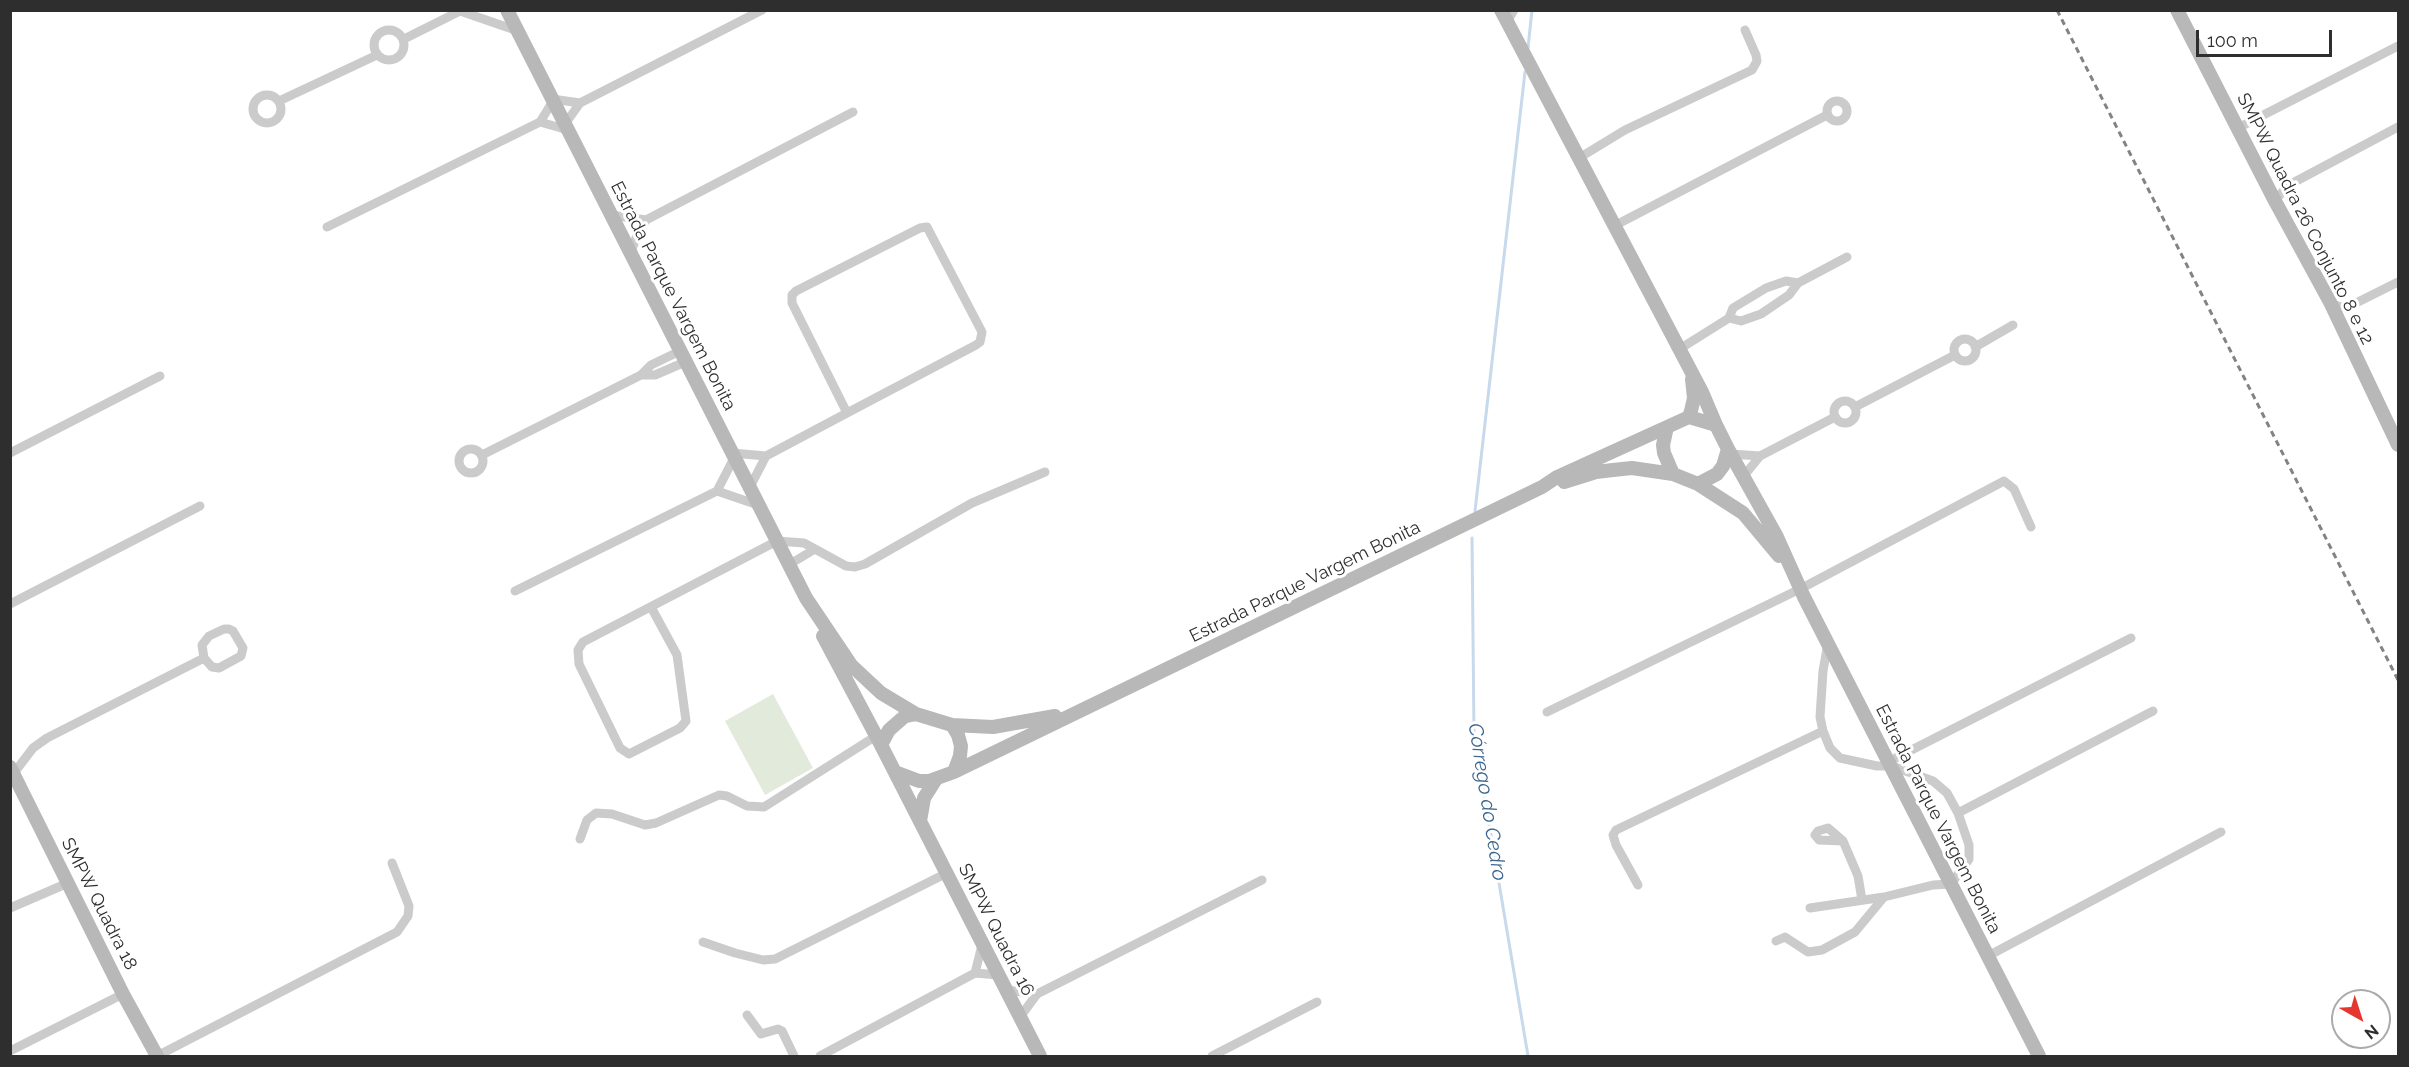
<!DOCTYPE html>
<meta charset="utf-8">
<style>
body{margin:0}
#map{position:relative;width:2409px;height:1067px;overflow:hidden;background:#fff;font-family:Raleway,sans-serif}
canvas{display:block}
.frame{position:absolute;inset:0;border:12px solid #2e2e2e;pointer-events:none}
.north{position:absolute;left:2331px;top:989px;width:60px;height:60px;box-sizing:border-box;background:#fff;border:2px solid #ababab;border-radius:50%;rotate:141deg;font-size:16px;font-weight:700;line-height:24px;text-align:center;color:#2e2e2e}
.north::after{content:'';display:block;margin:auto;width:21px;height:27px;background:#e53730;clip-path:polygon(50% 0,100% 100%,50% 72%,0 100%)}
.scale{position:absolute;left:2196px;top:30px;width:136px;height:27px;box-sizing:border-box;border:3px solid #2e2e2e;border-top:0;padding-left:8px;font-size:18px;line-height:21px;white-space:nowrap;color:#2e2e2e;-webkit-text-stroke:4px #fff;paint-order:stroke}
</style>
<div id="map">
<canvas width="2409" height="1067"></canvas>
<div class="frame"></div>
<div class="north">N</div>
<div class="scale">100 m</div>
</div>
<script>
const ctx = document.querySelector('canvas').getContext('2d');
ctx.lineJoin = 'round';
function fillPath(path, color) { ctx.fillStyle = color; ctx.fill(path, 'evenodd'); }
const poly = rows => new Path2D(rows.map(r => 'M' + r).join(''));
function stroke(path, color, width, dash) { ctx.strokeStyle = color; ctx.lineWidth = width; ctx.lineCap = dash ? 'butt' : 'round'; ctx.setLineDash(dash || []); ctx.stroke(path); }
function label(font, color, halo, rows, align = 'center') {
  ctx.font = font + ' Raleway,sans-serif'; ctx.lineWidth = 6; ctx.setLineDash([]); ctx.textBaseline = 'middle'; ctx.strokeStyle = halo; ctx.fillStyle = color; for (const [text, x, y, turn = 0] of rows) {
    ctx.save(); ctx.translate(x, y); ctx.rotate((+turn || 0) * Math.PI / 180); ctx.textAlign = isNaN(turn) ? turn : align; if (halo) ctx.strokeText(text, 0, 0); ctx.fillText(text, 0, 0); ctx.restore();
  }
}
const green = poly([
 [773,694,813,768,765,795,725,721]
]);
const stream = poly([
 [1528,48,1532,10],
 [1475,511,1525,72],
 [1472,538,1474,734,1528,1056]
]);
const street = poly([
 [1507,22,1514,10],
 '374 45a15 15 0 1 1 30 0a15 15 0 1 1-30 0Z',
 [404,39,460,11,518,31],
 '253 109a14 14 0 1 1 28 0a14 14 0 1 1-28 0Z',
 [552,99,580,103],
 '1827 111a10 10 0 1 1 20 0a10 10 0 1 1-20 0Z',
 [279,101,377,55],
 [540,122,568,130],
 [565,124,580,103,762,10],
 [2238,128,2398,46],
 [1579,158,1625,130,1752,70,1757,61,1756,55,1745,30],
 [2275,201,2287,186,2398,127],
 [611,215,646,220],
 [1614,226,1827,115],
 [327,227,540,122,553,101],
 [631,252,636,238,646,220,853,112],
 [2331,304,2346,308,2398,282],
 [1729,318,1733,308,1766,288,1786,281,1798,283],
 '1954 350a11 11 0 1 1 22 0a11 11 0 1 1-22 0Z',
 [1975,347,2013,325],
 [1678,350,1729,318,1741,321,1761,314,1789,295,1798,283,1847,257],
 [641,375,655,375,685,362],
 '1834 412a11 11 0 1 1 22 0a11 11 0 1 1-22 0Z',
 [1855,407,1955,355],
 '459 461a12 12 0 1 1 24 0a12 12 0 1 1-24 0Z',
 [10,453,160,376],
 [732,453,766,456,847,413,976,345,980,342,982,332,927,227,920,228,796,291,792,295,792,303,847,413],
 [1731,454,1760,456],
 [482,455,641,375,651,365,680,351],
 [1743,477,1760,456,1835,417],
 [750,487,766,456],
 [717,491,758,505],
 [790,564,815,549,846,566,855,567,865,564,972,503,1045,472],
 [515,591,717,491,734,458],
 [10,604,200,506],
 [651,607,677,655,686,721,680,728,629,754,620,748,579,664,578,650,583,642,777,541,804,543,815,549],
 [1547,712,1802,588,2004,481,2014,489,2031,527],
 [1823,731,1820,717,1823,671,1828,643],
 [1890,761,2131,638],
 [14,773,33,748,47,738,204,658,202,645,209,636,224,629,229,629,233,631,243,648,241,656,219,668,212,667,204,658],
 [1958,813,2153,711],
 [580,839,587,820,596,813,612,814,645,825,656,823,719,795,727,796,747,806,764,807,876,736],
 [1843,841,1819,840,1815,835,1818,831,1828,828,1843,841,1858,876,1862,900],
 [1638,885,1616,845,1613,835,1616,830,1823,731,1830,748,1840,758,1877,766,1892,766,1933,781,1947,793,1958,813,1969,845,1969,859,1951,884,1933,885,1884,897,1810,908],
 [10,908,68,883],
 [1776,941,1785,937,1808,952,1822,950,1855,932,1884,897],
 [703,942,735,953,763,960,775,959,947,873],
 [1988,956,2221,832],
 [975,973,982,945],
 [1007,990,1037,994],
 [747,1015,761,1034,778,1029,782,1031,794,1056],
 [1020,1017,1037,994,1262,880],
 [10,1051,123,994],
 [157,1056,397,932,408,916,409,906,392,863],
 [820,1056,975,973,998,975],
 [1212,1056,1317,1002]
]);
const secondary = poly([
 [507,10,806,598,851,665,881,693,916,714],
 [1501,10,1702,392,1716,425],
 [2177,10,2275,201,2331,304,2398,445],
 [1689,417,1716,425,1728,449,1723,466,1717,474,1698,484,1673,474,1664,453,1663,445,1667,427,1689,417,1691,411,1694,398,1692,379],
 [1728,449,1777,537,1804,597,2039,1056],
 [1564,482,1596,472,1613,470,1632,468,1673,474],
 [1698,484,1743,513,1779,556],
 [823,636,881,745],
 [952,725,993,727,1055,716],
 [10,767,123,994,157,1056],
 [895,772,919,781,929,781,954,772,960,756,961,746,958,735,952,725,916,714,905,716,889,730,881,745,1040,1056],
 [954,772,1542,487,1557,477,1667,427],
 [920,821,924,798,936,779]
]);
const rail = poly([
 [2057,10,2398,680]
]);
const streetNames = [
 ["SMPW Quadra 26 Conjunto 8 e 12",2305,219,63],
 ["Estrada Parque Vargem Bonita",673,296,63],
 ["Estrada Parque Vargem Bonita",1305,582,-26],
 ["Estrada Parque Vargem Bonita",1938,819,63],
 ["SMPW Quadra 18",99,904,63],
 ["SMPW Quadra 16",996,930,63]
];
const waterNames = [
 ["Córrego do Cedro",1487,802,81]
];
fillPath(green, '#e2ebdb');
stroke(stream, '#c7d9eb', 3);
stroke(street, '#cbcbcb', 9);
stroke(secondary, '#b8b8b8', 14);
stroke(rail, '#838383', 3, [6, 4.5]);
label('18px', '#2e2e2e', '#fff', streetNames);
label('italic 20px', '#3c6690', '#fff', waterNames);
</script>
